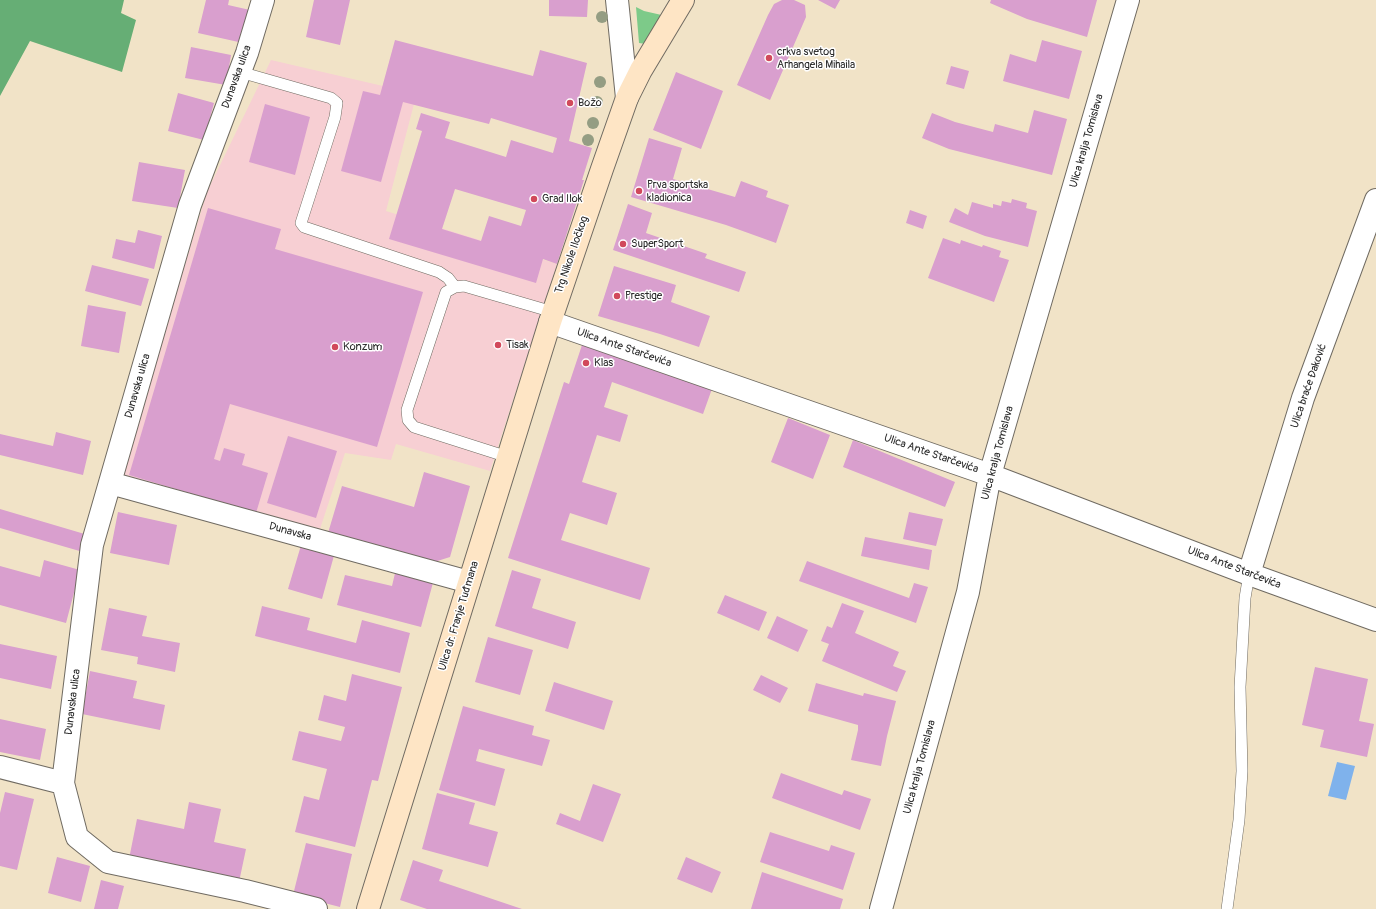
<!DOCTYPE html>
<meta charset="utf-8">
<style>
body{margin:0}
canvas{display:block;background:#f1e3c7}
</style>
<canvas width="1376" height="909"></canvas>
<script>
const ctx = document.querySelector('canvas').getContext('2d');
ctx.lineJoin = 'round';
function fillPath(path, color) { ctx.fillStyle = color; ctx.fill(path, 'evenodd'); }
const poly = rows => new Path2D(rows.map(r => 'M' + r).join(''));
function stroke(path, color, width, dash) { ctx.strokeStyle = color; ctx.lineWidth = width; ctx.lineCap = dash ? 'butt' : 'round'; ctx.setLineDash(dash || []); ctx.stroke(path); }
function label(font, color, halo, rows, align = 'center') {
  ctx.font = font + ' Pangolin,sans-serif'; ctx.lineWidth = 3; ctx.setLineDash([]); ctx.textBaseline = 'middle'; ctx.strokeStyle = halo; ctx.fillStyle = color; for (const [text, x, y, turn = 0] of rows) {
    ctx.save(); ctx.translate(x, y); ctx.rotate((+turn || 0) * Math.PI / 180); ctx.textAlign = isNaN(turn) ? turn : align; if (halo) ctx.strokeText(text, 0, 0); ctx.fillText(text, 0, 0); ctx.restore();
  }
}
const built = poly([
 [271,60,383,86,414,104,386,211,557,264,490,471,396,444,391,460,345,453,320,529,120,478,207,192]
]);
const green = poly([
 [636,7,644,11,666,16,646,44,639,43]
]);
const forest = poly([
 [0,0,124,0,121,13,136,20,122,72,30,41,0,96]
]);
const water = poly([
 [1337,762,1355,766,1346,800,1328,796]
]);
const building = poly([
 [206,0,229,0,228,5,250,10,243,43,198,33],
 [314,0,350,0,340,45,306,37],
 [549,0,588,0,587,17,549,16],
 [782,0,794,0,805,5,806,17,770,100,737,85,768,15,774,4],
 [818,0,840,0,835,9],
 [991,0,1097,0,1087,37,1027,19,990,3],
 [395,40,533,76,540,50,587,63,569,141,592,148,582,180,584,180,557,264,543,259,536,283,389,239,422,131,416,129,421,113,450,122,445,138,506,157,511,140,553,153,557,138,491,118,489,124,403,102,381,182,341,171,363,91,380,95],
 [455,189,526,210,521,226,489,216,481,241,442,229],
 [1042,40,1082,51,1069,99,1003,81,1010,54,1036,62],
 [191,47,231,55,226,85,185,78],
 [951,66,969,71,964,89,946,84],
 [676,72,723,91,701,149,653,130],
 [178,93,214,103,204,140,168,131],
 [265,104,310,117,295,175,249,162],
 [1034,110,1067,119,1052,175,949,149,922,138,932,113,955,122,993,132,995,124,1028,133],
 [649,138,682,148,673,179,735,197,741,181,768,191,766,197,789,205,776,243,726,225,631,197],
 [139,162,185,170,178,208,132,201],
 [1012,199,1027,203,1026,208,1037,211,1028,247,985,236,949,222,955,208,968,215,972,202,993,208,993,204,1001,206,1002,201,1011,203],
 [628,204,652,213,646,233,707,254,705,258,746,272,739,292,613,250],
 [208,208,281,229,275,249,423,292,377,447,230,404,214,459,220,461,224,448,245,454,242,465,268,473,256,513,129,475],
 [910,210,927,216,923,229,906,223],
 [138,230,162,236,154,269,112,258,116,239,135,243],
 [943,238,960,244,961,240,982,247,983,245,1001,251,999,257,1009,260,994,302,928,278],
 [92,265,149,279,141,306,85,291],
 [614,266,676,285,671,302,710,316,699,347,660,334,598,316],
 [88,305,126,312,119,353,81,346],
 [583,342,713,386,703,414,612,382,604,407,628,415,620,442,597,435,582,482,617,493,607,525,570,513,561,540,650,568,640,600,508,558,564,382,569,384],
 [788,418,830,435,813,479,771,462],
 [56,432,91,441,83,475,0,455,0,434,53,446],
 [288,436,337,451,316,518,267,503],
 [853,440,955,482,945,507,843,467],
 [424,472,470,486,450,557,431,563,328,533,342,486,414,507],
 [0,509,88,535,83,552,0,528],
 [118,512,177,525,169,565,110,553],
 [909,512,943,519,936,546,903,539],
 [865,537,932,550,929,570,861,556],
 [302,542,335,552,322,599,288,589],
 [44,560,80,570,66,623,0,605,0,566,40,577],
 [807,561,909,598,914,583,928,587,916,623,799,581],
 [396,569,434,579,421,627,337,605,345,575,392,586],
 [512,570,541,579,532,608,576,622,568,649,495,626],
 [725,595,767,612,759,631,717,613],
 [842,603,864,611,855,633,899,652,893,666,906,671,897,692,822,661,829,644,821,641,827,626,832,628],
 [262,606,310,618,307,630,356,643,362,620,410,633,400,673,255,636],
 [109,608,147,616,142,636,180,643,175,672,137,664,138,657,101,650],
 [777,616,808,630,798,652,767,638],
 [488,637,533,650,520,695,475,682],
 [0,644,57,656,51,689,0,678],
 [1315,667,1368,679,1359,721,1374,724,1367,757,1320,747,1324,730,1302,725],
 [90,671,137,681,133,698,165,705,160,730,82,714],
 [352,674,402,687,378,781,372,780,355,847,295,832,304,796,319,800,327,769,292,760,299,731,341,741,345,727,318,720,324,695,346,701],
 [761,675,788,688,780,703,753,690],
 [554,682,613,701,604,730,545,711],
 [816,683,863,696,864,693,896,701,887,736,881,766,851,760,858,730,858,725,808,711],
 [463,706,534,726,532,735,550,740,542,766,479,749,476,761,505,769,495,806,439,790],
 [0,719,46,729,40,760,0,752],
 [781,773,842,795,844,790,871,799,860,830,772,798],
 [593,784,621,794,603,842,556,824,560,813,580,821],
 [5,792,34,799,17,870,0,866,0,813],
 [437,793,475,803,469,824,498,832,488,867,422,849],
 [189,802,221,809,214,842,246,849,239,882,129,859,137,819,184,829],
 [770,832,829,851,831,845,855,853,843,890,760,862],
 [306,843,352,854,340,907,293,895],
 [57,857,90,866,81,902,48,893],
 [686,857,721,872,712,893,677,879],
 [413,860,443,870,439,881,522,909,427,909,400,900],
 [762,872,843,899,840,909,751,909],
 [101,880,124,886,118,909,94,909]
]);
const service = poly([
 [240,72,331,98,337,103,335,117,301,223,304,227,439,272,448,278,455,287],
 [508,457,414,427,408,420,407,410,446,292,455,287,464,286,553,312],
 [1227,909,1239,820,1242,771,1240,687,1245,598,1249,574]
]);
const minor = poly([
 [617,0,627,98],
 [550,322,990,475,1249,574,1376,620],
 [110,483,469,582],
 [1249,574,1303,398,1376,200],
 [0,767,63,783,77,837,108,862,245,891,316,909],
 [63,783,92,545,190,205,247,53,263,0],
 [881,909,968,592,990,475,1128,0]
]);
const secondary = poly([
 [368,909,550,322,602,169,627,98,641,70,683,0]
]);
const trees = [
 [602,17],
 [600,82],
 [597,102],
 [593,123],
 [588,140]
];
const markers = [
 [769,58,4,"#d1495b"],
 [570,103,4,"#d1495b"],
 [639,191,4,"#d1495b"],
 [534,199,4,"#d1495b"],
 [623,244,4,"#d1495b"],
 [617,296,4,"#d1495b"],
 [498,345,4,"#d1495b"],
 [335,347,4,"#d1495b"],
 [586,363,4,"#d1495b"]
];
const poiNames = [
 ["crkva svetog",777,52],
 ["Arhangela Mihaila",777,65],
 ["Božo",578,103],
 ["Prva sportska",647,185],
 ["kladionica",647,198],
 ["Grad Ilok",542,199],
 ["SuperSport",631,244],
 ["Prestige",625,296],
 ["Tisak",506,345],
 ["Konzum",343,347],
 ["Klas",594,363]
];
const streetNames = [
 ["Dunavska ulica",237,77,-70],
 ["Ulica kralja Tomislava",1087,141,-74],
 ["Trg Nikole Iločkog",572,255,-71],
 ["Ulica Ante Starčevića",624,348,19],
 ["Dunavska ulica",138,386,-74],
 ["Ulica braće Đaković",1309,386,-71],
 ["Ulica kralja Tomislava",998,453,-75],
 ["Ulica Ante Starčevića",931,454,19],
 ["Dunavska",290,532,15],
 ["Ulica Ante Starčevića",1234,568,21],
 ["Ulica dr. Franje Tuđmana",459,616,-73],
 ["Dunavska ulica",73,702,-83],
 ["Ulica kralja Tomislava",920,767,-75]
];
fillPath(built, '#f7cfd3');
fillPath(green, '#7dca89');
fillPath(forest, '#66ae75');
fillPath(water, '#7fb2ec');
fillPath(building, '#d99fce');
stroke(service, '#706b62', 12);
stroke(minor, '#706b62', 24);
stroke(secondary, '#706b62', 24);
stroke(service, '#fff', 11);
stroke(minor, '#fff', 22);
stroke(secondary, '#fee5c5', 22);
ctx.fillStyle = '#949d83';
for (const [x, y] of trees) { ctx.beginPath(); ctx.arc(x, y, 6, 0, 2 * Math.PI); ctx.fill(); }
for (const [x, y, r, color] of markers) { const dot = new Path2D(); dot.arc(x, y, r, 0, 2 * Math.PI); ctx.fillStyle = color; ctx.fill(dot); stroke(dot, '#fff', 1.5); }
label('11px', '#2b2b2b', '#fff', poiNames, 'left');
label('11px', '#2b2b2b', '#fff', streetNames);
</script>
